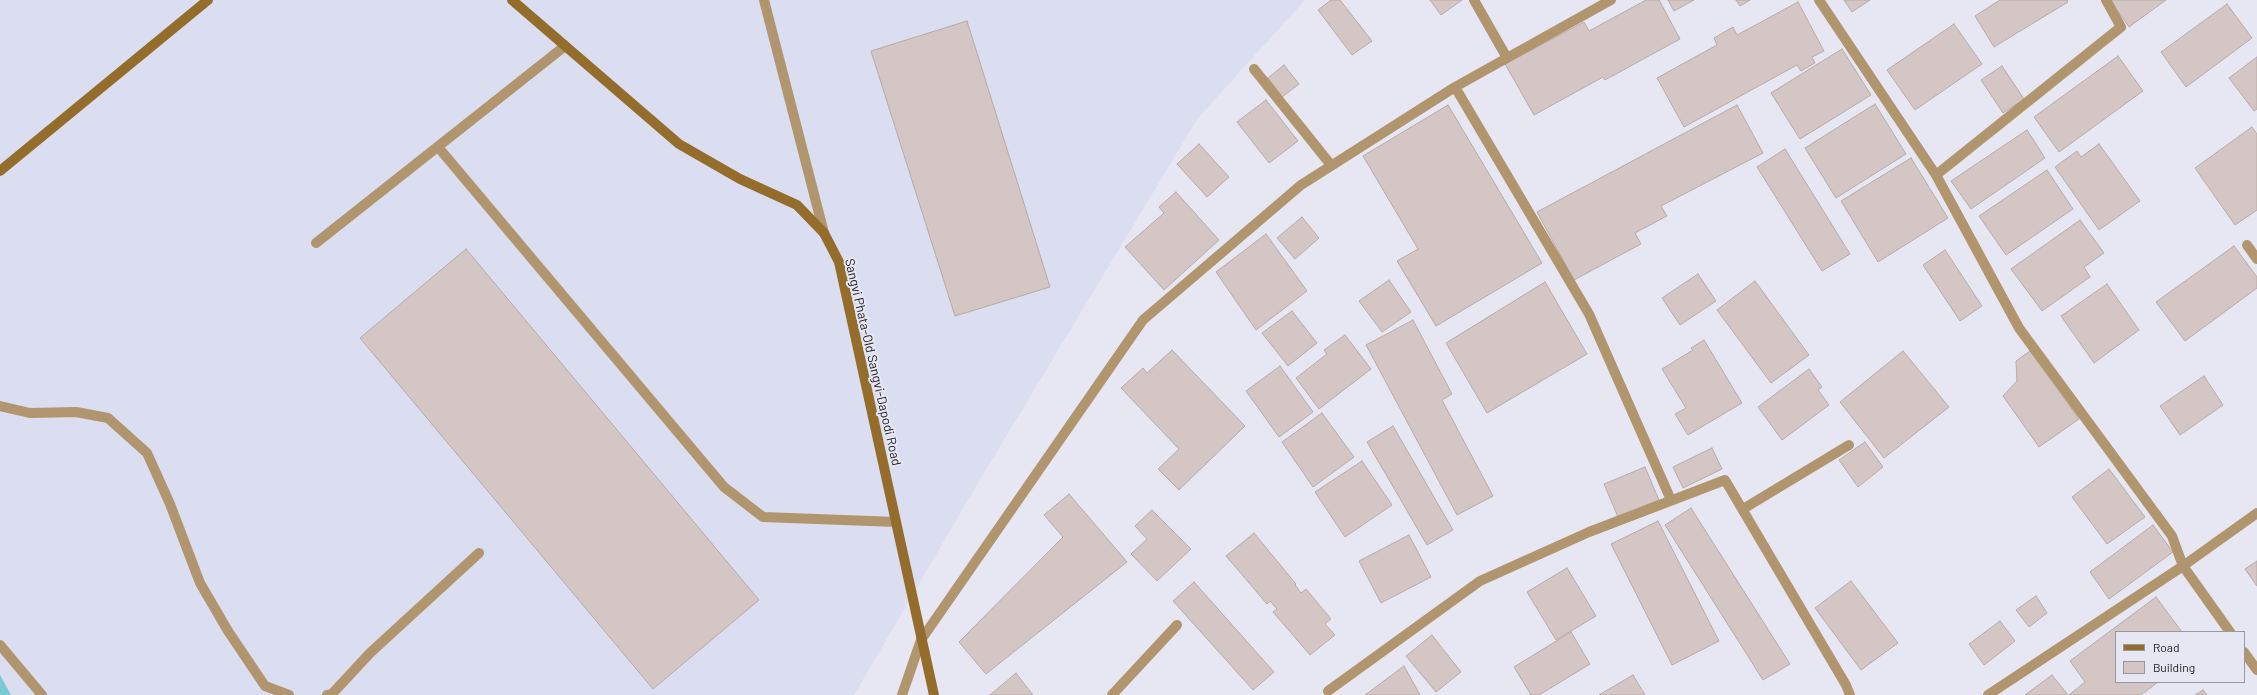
<!DOCTYPE html>
<style>
body{margin:0}
#map{position:relative;width:2257px;height:695px;overflow:hidden;background:#e7e7f3;font-family:Barlow,sans-serif}
canvas{display:block}
.legend{position:absolute;left:2115px;top:631px;width:130px;height:52px;box-sizing:border-box;background:#e7e7f3;border:1px solid #9898a1;margin:0;padding:5px 7px;list-style:none;font-size:12px;color:#212125}
.legend li{display:flex;align-items:center;gap:8px;height:20px}
.legend b{width:20px;border:1px solid #9898a1}
</style>
<div id="map">
<canvas width="2257" height="695"></canvas>
<ul class="legend">
<li><b style="height:5px;background:#946c2b"></b>Road</li>
<li><b style="height:11px;background:#d4c6c4"></b>Building</li>
</ul>
</div>
<script>
const ctx = document.querySelector('canvas').getContext('2d');
ctx.lineJoin = 'round';
function fillPath(path, color) { ctx.fillStyle = color; ctx.fill(path, 'evenodd'); }
const poly = rows => new Path2D(rows.map(r => 'M' + r).join(''));
function stroke(path, color, width, dash) { ctx.strokeStyle = color; ctx.lineWidth = width; ctx.lineCap = dash ? 'butt' : 'round'; ctx.setLineDash(dash || []); ctx.stroke(path); }
function label(font, color, halo, rows, align = 'center') {
  ctx.font = font + ' Barlow,sans-serif'; ctx.lineWidth = 4; ctx.setLineDash([]); ctx.textBaseline = 'middle'; ctx.strokeStyle = halo; ctx.fillStyle = color; for (const [text, x, y, turn = 0] of rows) {
    ctx.save(); ctx.translate(x, y); ctx.rotate((+turn || 0) * Math.PI / 180); ctx.textAlign = isNaN(turn) ? turn : align; if (halo) ctx.strokeText(text, 0, 0); ctx.fillText(text, 0, 0); ctx.restore();
  }
}
const built = poly([
 [0,0,1305,0,1198,118,972,493,854,695,0,695]
]);
const water = poly([
 [0,675,11,695,0,695]
]);
const building = poly([
 [1331,0,1340,0,1372,41,1352,55,1318,10,1331,0],
 [1430,0,1462,0,1441,15,1430,0],
 [1646,0,1659,0,1680,39,1605,80,1603,77,1534,115,1505,64,1584,22,1589,31,1646,0],
 [1668,0,1694,0,1674,11,1668,0],
 [1736,0,1750,0,1740,6,1736,0],
 [1844,0,1870,0,1852,12,1844,0],
 [2000,0,2067,0,2068,2,1994,47,1975,16,2000,0],
 [2110,0,2166,0,2129,27,2110,0],
 [1798,2,1824,51,1812,57,1815,63,1801,71,1797,65,1684,127,1657,78,1717,45,1714,38,1733,27,1737,35,1798,2],
 [2227,4,2252,38,2186,87,2161,52,2227,4],
 [967,21,1050,287,955,316,871,51,967,21],
 [1954,24,1982,64,1915,110,1887,70,1954,24],
 [1842,49,1871,95,1800,139,1771,93,1842,49],
 [2118,56,2143,91,2059,152,2034,117,2118,56],
 [2257,57,2257,109,2254,111,2229,78,2257,57],
 [1284,65,1299,84,1282,97,1268,78,1284,65],
 [2002,66,2024,99,2003,113,1981,80,2002,66],
 [1266,100,1298,141,1269,163,1237,122,1266,100],
 [1875,104,1906,154,1836,198,1805,148,1875,104],
 [1448,105,1542,263,1436,326,1397,261,1418,249,1363,156,1448,105],
 [1737,105,1763,153,1661,206,1667,216,1635,233,1641,244,1574,280,1537,212,1737,105],
 [2252,127,2257,134,2257,210,2235,225,2195,168,2252,127],
 [2027,130,2045,158,1971,209,1951,181,2027,130],
 [1199,144,1229,177,1207,197,1177,164,1199,144],
 [2099,144,2140,201,2099,230,2055,167,2077,151,2081,157,2099,144],
 [1785,149,1850,254,1822,271,1757,167,1785,149],
 [1911,158,1948,218,1878,262,1841,201,1911,158],
 [2047,170,2073,209,2006,255,1979,216,2047,170],
 [1176,192,1219,240,1164,290,1125,247,1164,213,1159,207,1176,192],
 [1302,217,1319,238,1295,259,1277,238,1302,217],
 [2080,220,2104,253,2084,267,2090,277,2042,311,2011,269,2080,220],
 [1266,234,1307,291,1256,330,1216,272,1266,234],
 [2234,246,2257,277,2257,288,2185,341,2156,302,2234,246],
 [466,249,759,600,653,689,360,338,466,249],
 [1945,250,1982,306,1960,321,1923,265,1945,250],
 [1698,274,1716,301,1680,325,1662,298,1698,274],
 [1389,280,1411,312,1382,332,1359,301,1389,280],
 [1755,281,1809,355,1771,383,1717,310,1755,281],
 [1545,282,1587,354,1487,413,1446,343,1545,282],
 [2107,284,2139,330,2094,363,2061,316,2107,284],
 [1292,311,1317,343,1288,366,1262,333,1292,311],
 [1413,320,1452,394,1442,400,1493,496,1457,515,1366,345,1413,320],
 [1345,335,1371,369,1319,409,1296,378,1327,354,1324,350,1345,335],
 [1704,340,1742,403,1688,435,1675,414,1686,408,1662,369,1693,350,1691,348,1704,340],
 [1172,350,1245,426,1179,490,1158,469,1179,449,1121,388,1143,368,1147,373,1172,350],
 [1903,351,1949,407,1884,458,1840,402,1903,351],
 [2030,351,2079,419,2039,447,2003,396,2017,381,2016,361,2030,351],
 [1280,366,1313,412,1279,437,1246,391,1280,366],
 [1809,369,1822,387,1818,390,1829,405,1782,440,1758,407,1809,369],
 [2204,376,2223,405,2180,435,2160,406,2204,376],
 [1322,413,1354,457,1313,487,1282,442,1322,413],
 [1393,426,1453,530,1427,545,1367,442,1393,426],
 [1865,442,1883,467,1858,487,1839,460,1865,442],
 [1712,448,1722,469,1683,488,1673,467,1712,448],
 [1362,461,1392,505,1345,537,1315,492,1362,461],
 [1645,467,1659,500,1618,517,1604,484,1645,467],
 [2109,469,2145,517,2107,544,2072,497,2109,469],
 [1069,494,1127,562,986,674,959,642,1063,537,1044,515,1069,494],
 [1691,508,1790,664,1763,680,1665,525,1691,508],
 [1152,510,1191,549,1157,581,1131,554,1147,539,1135,526,1152,510],
 [1658,521,1719,641,1672,665,1611,544,1658,521],
 [2153,525,2173,552,2109,599,2090,572,2153,525],
 [1254,533,1296,584,1295,585,1301,593,1306,589,1331,619,1325,624,1335,635,1310,655,1273,612,1277,609,1270,601,1267,604,1226,556,1254,533],
 [1409,535,1431,577,1381,603,1359,561,1409,535],
 [2257,561,2257,586,2245,569,2257,561],
 [1567,568,1596,616,1556,640,1527,592,1567,568],
 [1851,581,1898,643,1861,670,1815,608,1851,581],
 [1194,582,1274,672,1253,690,1173,601,1194,582],
 [2036,596,2047,613,2029,627,2016,610,2036,596],
 [2156,597,2182,632,2116,632,2116,682,2158,682,2141,695,2069,695,2085,682,2070,661,2156,597],
 [2000,621,2015,641,1984,665,1969,644,2000,621],
 [1571,632,1590,664,1539,695,1531,695,1514,667,1571,632],
 [1432,635,1461,672,1436,692,1406,656,1432,635],
 [1404,666,1420,695,1365,695,1404,666],
 [1016,673,1033,695,990,695,1016,673],
 [1633,675,1645,695,1599,695,1633,675],
 [2052,675,2068,695,2025,695,2052,675],
 [2203,690,2207,695,2195,695,2203,690]
]);
const lane = poly([
 [764,0,824,233],
 [438,147,724,487,763,517,896,522],
 [316,243,565,46],
 [0,406,30,413,76,412,108,418,147,453,170,504,200,583,228,631,265,686,289,695],
 [0,645,42,695],
 [327,695,332,694,370,653,479,553],
 [902,695,921,640]
]);
const street = poly([
 [1474,0,1507,58],
 [1819,0,1936,175,2019,328,2172,536,2183,566,2230,632],
 [1254,69,1331,165],
 [1455,87,1589,314,1671,500],
 [1936,175,2121,27,2106,0],
 [2247,245,2257,259],
 [1743,509,1849,445],
 [921,640,1143,320,1301,185,1455,87,1611,0],
 [2244,652,2257,670],
 [1328,691,1480,581,1589,532,1725,480,1846,685,1850,695],
 [1112,695,1177,625],
 [1988,695,2183,566,2257,513]
]);
const secondary = poly([
 [512,0,679,144,740,179,797,205,824,233,839,262,934,695],
 [0,171,208,0]
]);
const streetNames = [
 ["Sangvi Phata-Old Sangvi-Dapodi Road",873,362,77]
];
fillPath(built, '#dbddf0');
fillPath(water, '#78c9d5');
fillPath(building, '#d4c6c4');
stroke(building, '#b7aaa7', 1);
stroke(lane, '#b1956e', 10);
stroke(street, '#b1956e', 10);
stroke(secondary, '#946c2b', 10);
label('13px', '#212125', '#e7e7f3', streetNames);
</script>
